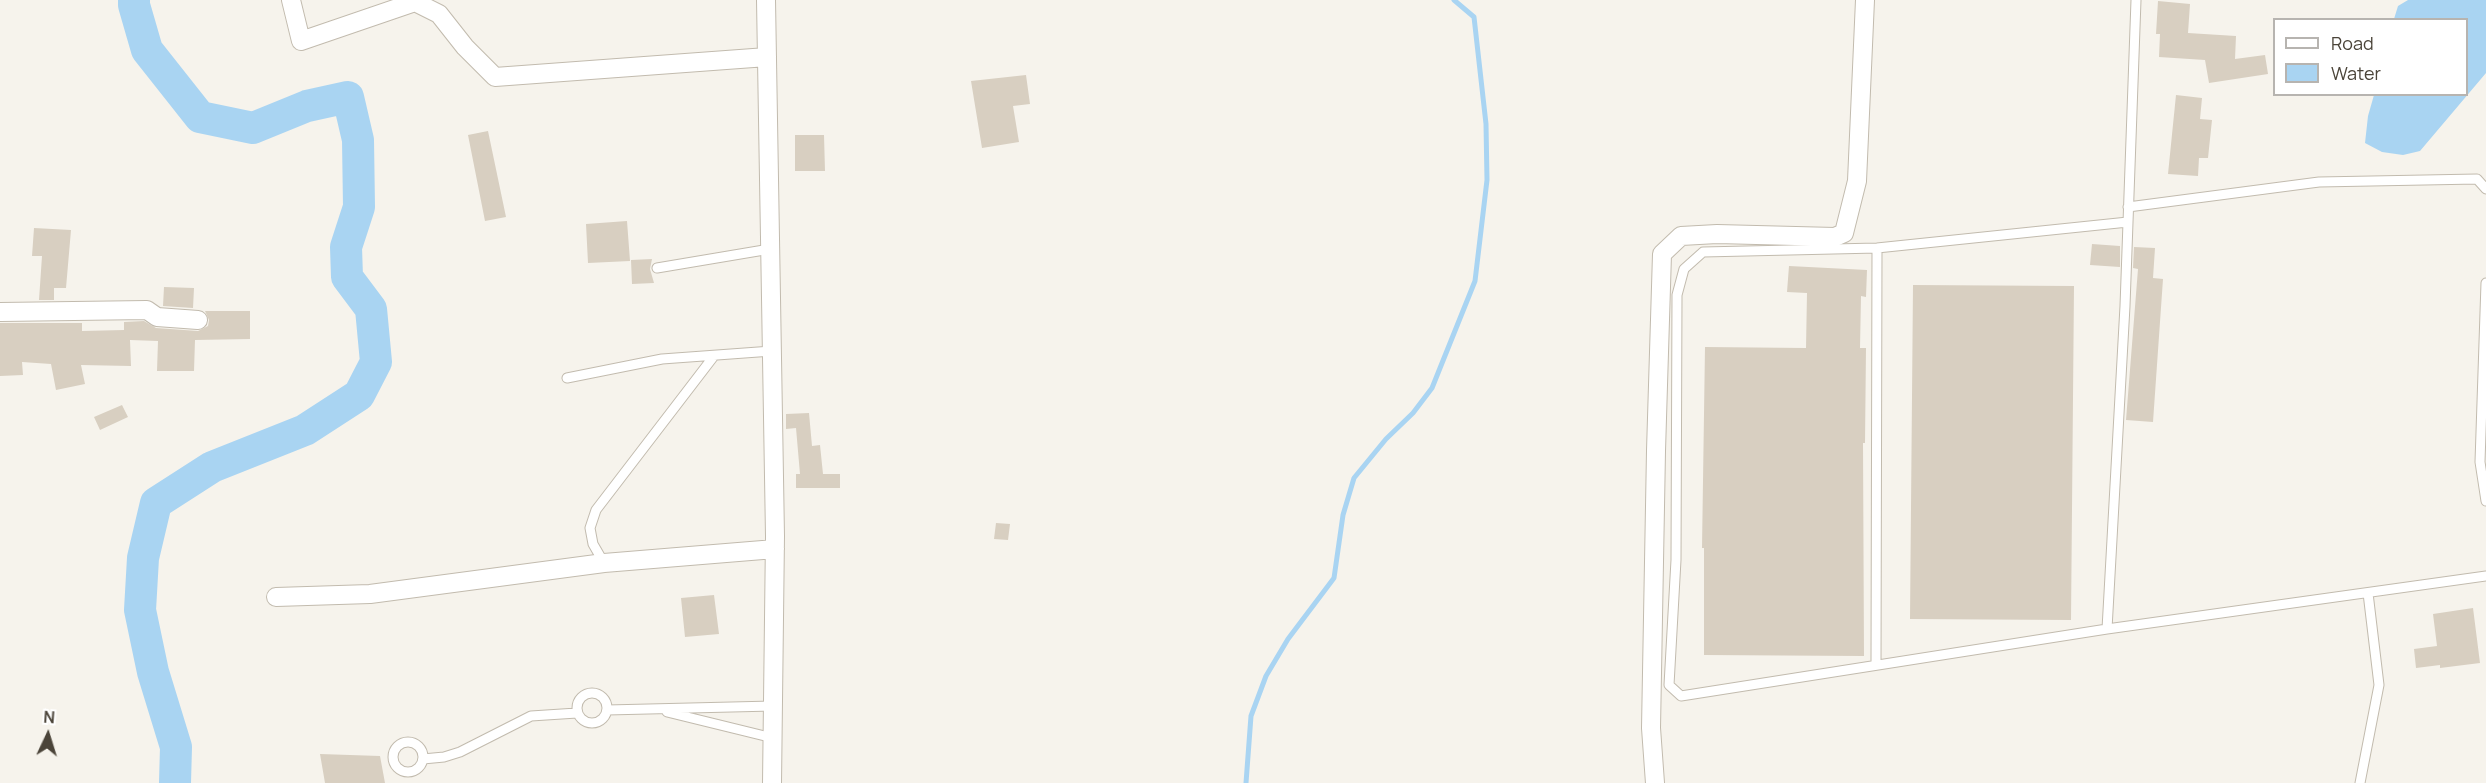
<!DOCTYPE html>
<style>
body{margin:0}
#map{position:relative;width:2486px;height:783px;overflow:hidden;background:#f6f3ec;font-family:Manrope,sans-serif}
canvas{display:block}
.legend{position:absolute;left:2273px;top:18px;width:195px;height:78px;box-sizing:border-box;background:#fff;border:2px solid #b7b4b0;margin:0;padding:8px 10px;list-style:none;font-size:18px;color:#4b4439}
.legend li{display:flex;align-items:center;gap:12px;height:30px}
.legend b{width:30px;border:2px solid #b7b4b0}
.north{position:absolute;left:18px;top:705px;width:60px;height:60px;-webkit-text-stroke:4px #fff;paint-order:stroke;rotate:4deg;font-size:16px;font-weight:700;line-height:24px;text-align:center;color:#4b4439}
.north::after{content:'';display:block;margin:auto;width:21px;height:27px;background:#4b4439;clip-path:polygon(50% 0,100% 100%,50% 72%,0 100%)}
</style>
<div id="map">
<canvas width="2486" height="783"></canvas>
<ul class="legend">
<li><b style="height:8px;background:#fff"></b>Road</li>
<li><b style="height:16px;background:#a9d4f2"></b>Water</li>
</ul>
<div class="north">N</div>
</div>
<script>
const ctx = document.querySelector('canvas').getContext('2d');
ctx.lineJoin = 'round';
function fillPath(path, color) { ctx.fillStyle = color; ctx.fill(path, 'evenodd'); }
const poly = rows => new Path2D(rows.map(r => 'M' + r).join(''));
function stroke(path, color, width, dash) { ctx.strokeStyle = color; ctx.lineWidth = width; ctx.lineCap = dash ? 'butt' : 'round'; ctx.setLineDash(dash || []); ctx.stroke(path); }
const water = poly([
 [2408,0,2486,0,2486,73,2420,151,2403,155,2382,152,2365,143,2368,116,2374,95,2466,94,2466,20,2394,19,2398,6]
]);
const stream = poly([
 [1246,783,1251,716,1266,676,1288,639,1334,578,1343,515,1354,478,1386,439,1413,413,1432,388,1475,281,1487,180,1486,124,1474,17,1454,0]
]);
const river = poly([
 [134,0,134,5,147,50,200,117,253,128,307,106,348,97,358,140,359,207,346,247,347,277,371,309,376,362,359,395,305,430,212,467,156,503,143,558,140,610,153,672,176,747,175,783]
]);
const building = poly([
 [2158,1,2190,4,2188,33,2236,36,2235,59,2265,55,2268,74,2209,83,2205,60,2159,57,2160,34,2156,34],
 [1026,75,1030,104,1013,106,1019,142,982,148,971,81],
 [2176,95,2202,98,2200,119,2212,120,2208,158,2199,158,2198,176,2168,174],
 [488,131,506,217,485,221,468,135],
 [795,135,824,135,825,171,795,171],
 [627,221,630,261,588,263,586,224],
 [34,228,71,230,66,288,54,288,54,300,39,300,42,256,32,256],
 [2092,244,2120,246,2120,267,2090,265],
 [2134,247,2155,248,2153,278,2163,279,2153,422,2126,420,2138,269,2133,268],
 [652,259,650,269,654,283,632,284,631,260],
 [1789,266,1867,270,1866,297,1861,296,1860,348,1866,348,1865,443,1863,443,1864,656,1704,655,1704,548,1702,548,1705,347,1806,348,1807,293,1787,292],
 [1913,285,2074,286,2071,620,1910,619],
 [164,287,194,288,193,308,163,306],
 [205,311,250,311,250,339,195,340,194,371,157,371,158,341,130,340,131,366,81,365,85,384,56,390,51,364,22,362,23,375,0,376,0,323,82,323,82,331,124,330,124,322,144,321,156,328,198,331,208,326,209,320],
 [122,405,128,417,100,430,94,417],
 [809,413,812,446,820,445,823,474,840,474,840,488,796,488,796,474,800,474,796,428,786,429,786,414],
 [996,523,1010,524,1008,540,994,539],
 [714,595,719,634,685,637,681,598],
 [2473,608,2480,663,2440,668,2440,665,2416,668,2414,649,2437,646,2433,614],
 [320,754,380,756,385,783,325,783]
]);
const lane = poly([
 [2128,207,2319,182,2477,179,2486,189],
 [2128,222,1877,248,1703,252,1684,269,1677,295,1676,560,1669,685,1681,696,2107,629,2486,576],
 [657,268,770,249],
 [2486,283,2480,462,2486,501],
 [567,378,662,359,772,351],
 [604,563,593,544,590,528,596,510,714,356],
 [2107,629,2125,306,2136,0],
 [1876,665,1877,248],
 '577 708a15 15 0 1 1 30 0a15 15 0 1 1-30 0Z',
 [607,710,773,706],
 [667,712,773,738],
 '393 757a15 15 0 1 1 30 0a15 15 0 1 1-30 0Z',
 [423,759,444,757,460,752,531,716,577,713],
 [2360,783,2379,685,2368,593]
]);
const street = poly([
 [291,0,301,41,415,2,439,14,465,47,495,77,767,57],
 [766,0,775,536,772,783],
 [0,312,147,310,157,317,198,320],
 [276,597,370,594,604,563,775,549],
 [1655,783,1651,728,1656,451,1662,254,1681,236,1717,234,1835,237,1844,233,1857,181,1865,0]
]);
fillPath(water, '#a9d4f2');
stroke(stream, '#a9d4f2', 5);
stroke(river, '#a9d4f2', 32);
fillPath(building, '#d8cfc1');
stroke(lane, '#c2bbae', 11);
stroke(street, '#c2bbae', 20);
stroke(lane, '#fff', 9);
stroke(street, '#fff', 18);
</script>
